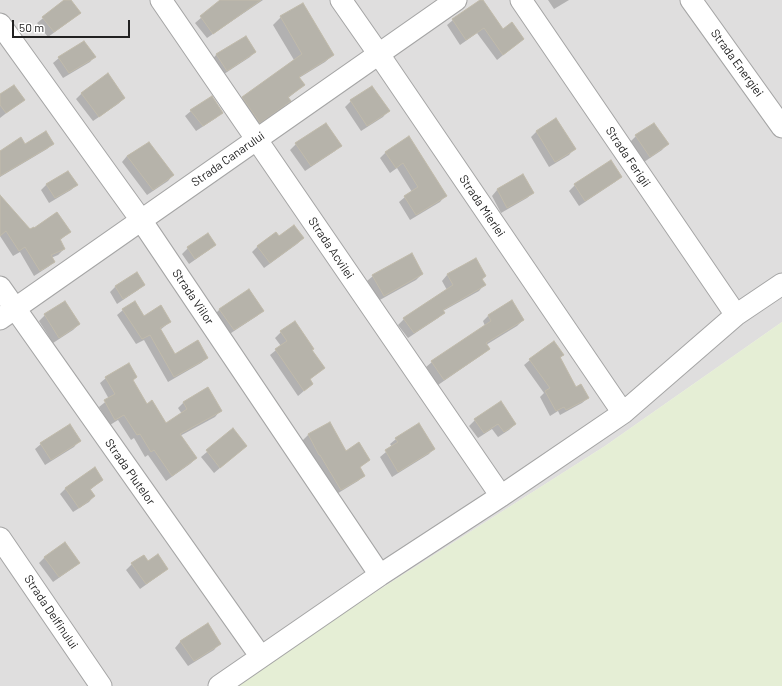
<!DOCTYPE html>
<style>
body{margin:0}
#map{position:relative;width:782px;height:686px;overflow:hidden;background:#f0f0e8;font-family:Barlow,sans-serif}
canvas{display:block}
.scale{position:absolute;left:12px;top:20px;width:118px;height:18px;box-sizing:border-box;border:2px solid #212121;border-top:0;padding-left:5px;font-size:12px;line-height:14px;white-space:nowrap;color:#212121;-webkit-text-stroke:3px #fff;paint-order:stroke}
</style>
<div id="map">
<canvas width="782" height="686"></canvas>
<div class="scale">50 m</div>
</div>
<script>
const ctx = document.querySelector('canvas').getContext('2d');
ctx.lineJoin = 'round';
function fillPath(path, color) { ctx.fillStyle = color; ctx.fill(path, 'evenodd'); }
const poly = rows => new Path2D(rows.map(r => 'M' + r).join(''));
function stroke(path, color, width, dash) { ctx.strokeStyle = color; ctx.lineWidth = width; ctx.lineCap = dash ? 'butt' : 'round'; ctx.setLineDash(dash || []); ctx.stroke(path); }
function label(font, color, halo, rows, align = 'center') {
  ctx.font = font + ' Barlow,sans-serif'; ctx.lineWidth = 4; ctx.setLineDash([]); ctx.textBaseline = 'middle'; ctx.strokeStyle = halo; ctx.fillStyle = color; for (const [text, x, y, turn = 0] of rows) {
    ctx.save(); ctx.translate(x, y); ctx.rotate((+turn || 0) * Math.PI / 180); ctx.textAlign = isNaN(turn) ? turn : align; if (halo) ctx.strokeText(text, 0, 0); ctx.fillText(text, 0, 0); ctx.restore();
  }
}
const residential = poly([
 [0,0,782,0,782,322,605,446,228,686,0,686]
]);
const farmland = poly([
 [782,322,782,686,228,686,605,446]
]);
const shadow = poly([
 [66,0,70,0,79,13,74,18,48,37,37,23],
 [222,0,263,0,207,38,195,23],
 [482,0,503,30,523,39,497,60,477,33,460,45,447,25,453,20],
 [548,0,569,0,554,9],
 [281,17,333,55,325,62,299,78,304,85,287,99,289,101,282,108,252,129,235,105,243,98,294,60,273,25],
 [246,38,255,51,250,57,221,76,211,61,216,55],
 [95,56,90,62,63,78,53,63,59,58],
 [372,87,388,111,383,117,361,131,345,107,351,101],
 [82,93,124,98,118,104,93,121,76,99],
 [0,95,23,100,0,118],
 [191,111,222,112,216,118,196,131,185,116],
 [556,120,574,149,569,155,549,167,531,137,536,132],
 [636,136,667,144,662,150,644,162,630,142],
 [408,138,445,196,440,202,410,220,399,202,405,197,412,192,397,168,390,173,380,158,386,152],
 [53,143,47,149,0,177,0,152],
 [149,143,173,175,168,181,147,195,122,162,127,156],
 [296,144,340,145,335,151,305,171,290,150],
 [68,172,76,185,71,190,49,203,41,190,46,185],
 [523,176,533,193,527,198,501,213,492,196,497,190],
 [621,177,615,182,579,206,569,191,575,185],
 [0,216,30,230,70,232,59,241,64,249,58,255,51,258,54,262,48,267,34,276,20,252,13,256,0,236],
 [279,237,303,238,297,244,264,268,252,252,258,246],
 [214,245,209,250,189,264,182,254,188,248],
 [475,259,485,276,482,280,484,285,479,291,443,311,444,312,438,318,408,338,398,325,404,319,447,290,442,281,447,275],
 [422,274,416,280,378,301,367,281,373,276],
 [144,285,138,290,117,304,110,292,115,287],
 [511,301,523,320,517,326,486,345,489,349,483,354,438,385,426,367,432,362,485,326,483,321,488,316],
 [220,309,262,311,257,316,228,335,214,315],
 [123,310,144,318,170,322,160,330,174,355,207,358,201,363,168,382,144,340,136,344,117,315],
 [45,315,79,324,73,330,53,343,39,321],
 [281,332,311,350,324,368,309,380,312,384,298,396,270,355,281,346,275,338],
 [563,355,560,358,576,388,588,398,582,403,560,415,558,411,550,416,540,397,544,393,524,365,530,360],
 [106,378,132,381,147,405,166,424,182,414,178,408,184,402,220,411,215,417,180,436,196,458,190,464,166,481,148,455,145,457,134,438,131,440,118,420,110,425,99,407,109,399,100,383],
 [475,420,515,424,509,430,498,437,492,429,478,438,469,426],
 [330,424,345,452,369,460,359,468,364,476,358,481,335,495,313,460,302,441,308,435],
 [233,430,246,446,214,473,201,457],
 [396,439,434,448,429,454,392,477,380,457,392,447,390,444],
 [79,441,74,447,45,465,35,449,41,444],
 [102,480,90,490,94,496,89,502,73,512,60,494,66,488],
 [45,557,79,563,73,568,53,582,39,563],
 [148,562,167,569,161,574,140,589,126,570,132,564],
 [207,625,219,644,214,650,188,666,175,648,180,642]
]);
const building = poly([
 [64,0,71,0,81,13,54,32,42,17,64,0],
 [220,0,261,0,213,34,200,16,220,0],
 [480,0,483,0,503,29,512,22,524,39,503,55,484,28,466,40,452,19,480,0],
 [303,3,334,55,299,77,305,85,288,97,291,101,260,123,242,97,302,54,280,16,303,3],
 [246,36,256,52,227,71,216,54,246,36],
 [84,41,96,57,69,73,58,57,84,41],
 [108,73,125,98,99,117,81,93,108,73],
 [14,85,25,100,6,113,0,105,0,94,14,85],
 [372,86,390,111,367,126,350,100,372,86],
 [212,96,223,113,203,126,190,110,212,96],
 [556,118,576,149,555,162,536,131,556,118],
 [326,123,342,146,311,166,295,143,326,123],
 [654,123,669,144,650,157,635,135,654,123],
 [46,131,54,144,0,176,0,151,21,137,25,144,46,131],
 [409,136,447,196,416,215,404,196,418,187,403,163,396,168,385,152,409,136],
 [149,142,174,175,153,190,127,156,149,142],
 [611,160,622,177,585,201,574,184,611,160],
 [68,171,78,185,55,198,46,184,68,171],
 [523,174,534,193,507,208,497,189,523,174],
 [0,195,30,229,34,227,34,228,57,212,71,232,60,239,65,249,51,255,55,262,40,271,25,247,19,251,6,231,0,236,0,195],
 [294,225,304,238,270,263,257,246,276,232,279,236,294,225],
 [208,233,216,245,195,259,187,247,208,233],
 [412,253,423,274,384,296,372,275,412,253],
 [476,258,486,276,482,279,486,285,443,310,445,313,414,333,403,318,453,285,447,274,476,258],
 [137,272,145,285,123,299,115,286,137,272],
 [249,289,264,311,234,330,219,309,249,289],
 [512,300,524,320,486,343,490,349,444,380,431,361,491,321,488,315,512,300],
 [65,301,80,324,59,338,44,314,65,301],
 [135,301,144,316,161,305,171,322,160,328,175,354,198,340,208,358,174,377,150,335,142,339,122,309,135,301],
 [295,321,314,349,312,350,325,368,310,379,313,384,304,391,275,349,287,341,280,331,295,321],
 [554,341,564,355,560,357,576,387,581,384,589,398,566,410,564,407,556,411,545,391,550,388,529,359,554,341],
 [129,363,137,377,133,380,147,404,152,400,166,423,187,409,183,402,208,387,222,411,180,434,197,458,172,476,154,450,151,452,140,434,137,435,124,415,115,420,104,400,115,394,105,377,129,363],
 [501,401,516,424,504,432,498,424,484,433,474,419,501,401],
 [330,422,346,451,359,442,370,460,360,467,365,476,341,490,320,455,319,455,308,434,330,422],
 [419,423,435,449,398,472,385,450,398,442,395,438,419,423],
 [70,424,81,441,51,460,40,443,70,424],
 [233,428,247,446,220,468,206,450,233,428],
 [95,467,103,480,90,489,95,496,79,508,65,488,95,467],
 [65,542,80,563,59,577,44,557,65,542],
 [158,554,168,569,146,584,131,563,144,555,148,561,158,554],
 [208,623,221,644,194,661,180,641,208,623]
]);
const minor = poly([
 [161,0,501,496],
 [341,0,378,53,623,413],
 [521,0,736,315],
 [691,0,782,127],
 [0,24,141,220,380,575],
 [0,287,261,657],
 [0,319,456,0],
 [0,538,101,686],
 [219,686,380,575,501,496,623,413,736,315,782,284]
]);
const streetNames = [
 ["Strada Energiei",737,63,54],
 ["Strada Ferigii",628,157,56],
 ["Strada Canarului",228,159,-35],
 ["Strada Mierlei",482,206,56],
 ["Strada Acvilei",331,248,56],
 ["Strada Viilor",193,297,56],
 ["Strada Plutelor",130,472,55],
 ["Strada Delfinului",51,612,56]
];
fillPath(residential, '#dfdede');
fillPath(farmland, '#e5eed5');
fillPath(shadow, '#0003');
fillPath(building, '#b6b3aa');
stroke(building, '#c1bbab', 1);
stroke(minor, '#a5a5a5', 23);
stroke(minor, '#fff', 21);
label('12px', '#212121', '#fff', streetNames);
</script>
